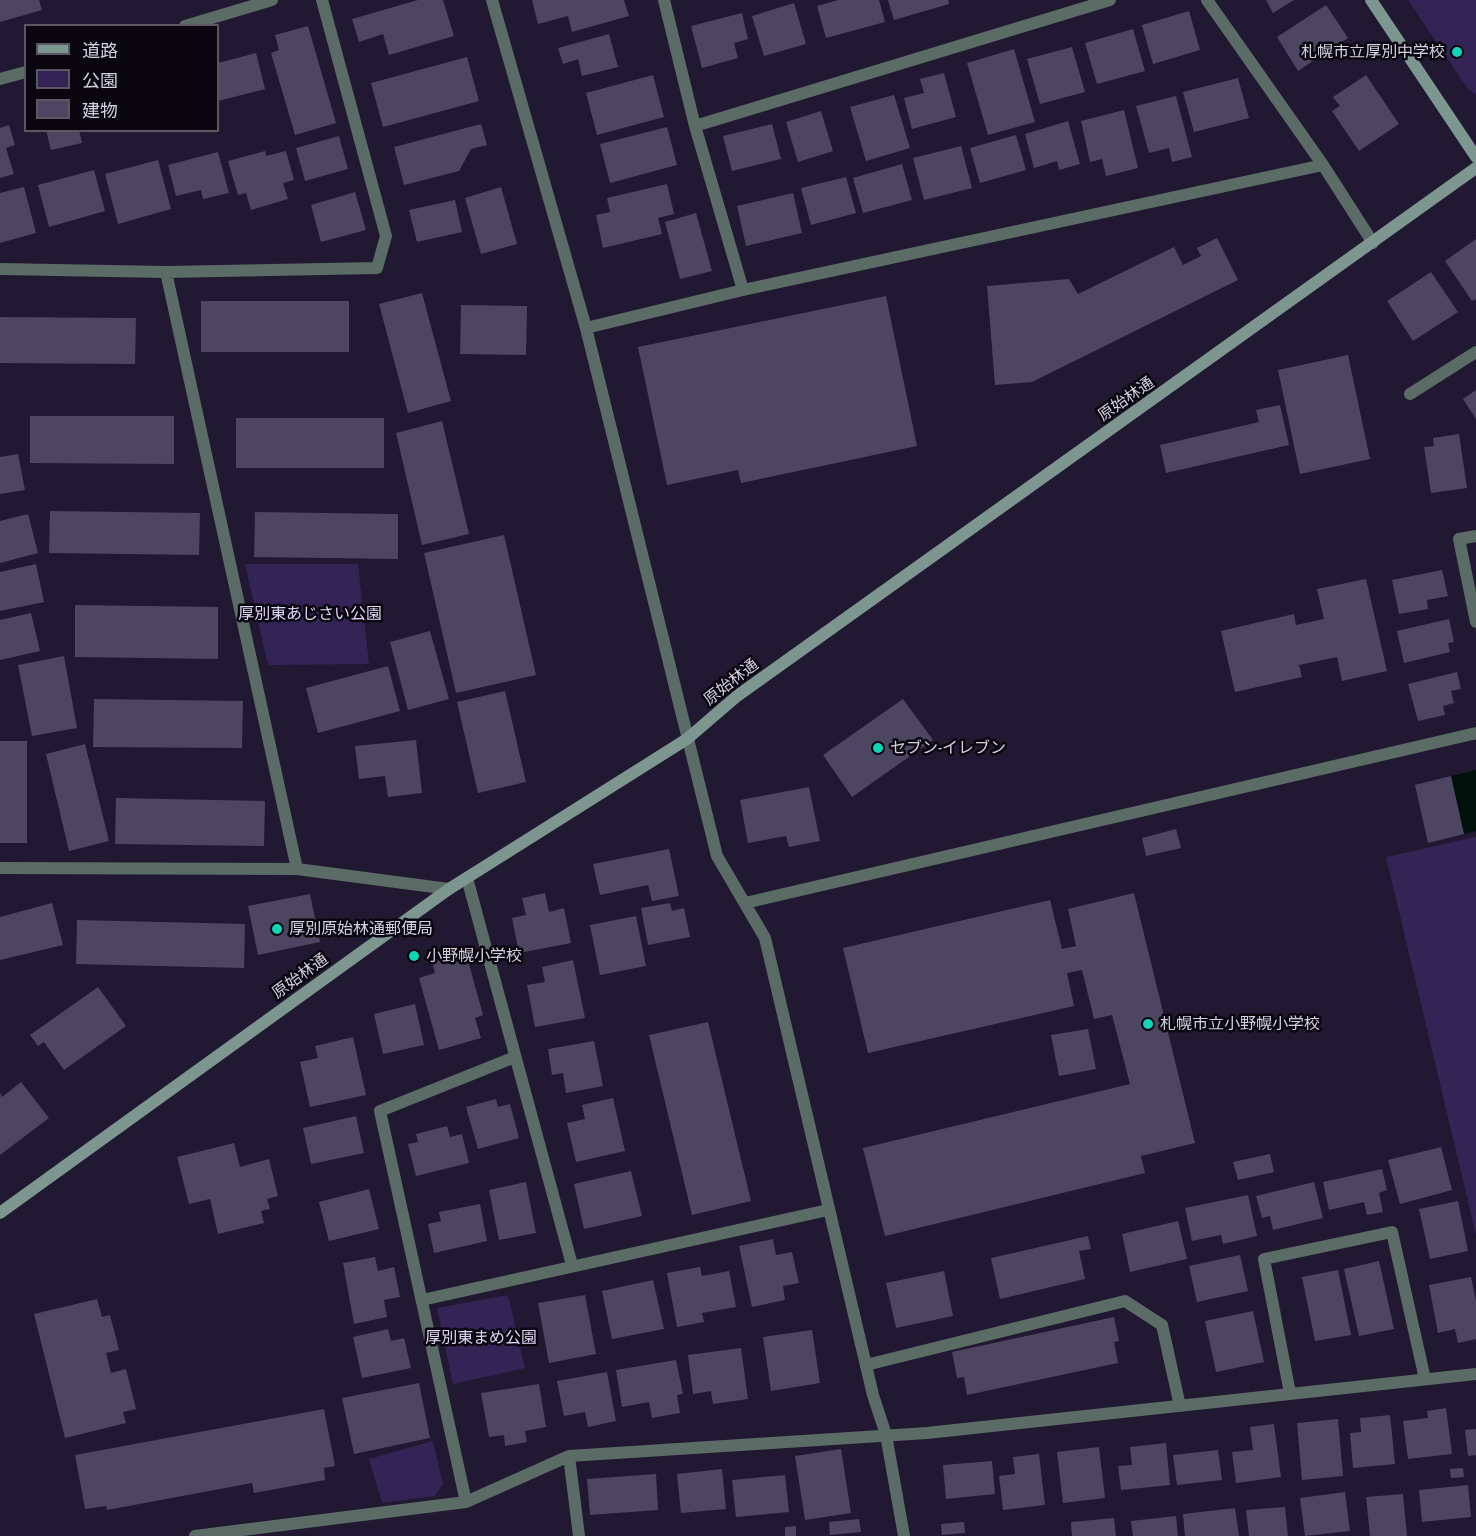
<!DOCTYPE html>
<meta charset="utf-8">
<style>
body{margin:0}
#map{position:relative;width:1476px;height:1536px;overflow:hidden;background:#201931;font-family:"Asap Condensed","Noto Sans JP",sans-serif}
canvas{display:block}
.legend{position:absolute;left:24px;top:24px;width:195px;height:108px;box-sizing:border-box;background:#090610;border:2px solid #5a5763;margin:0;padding:8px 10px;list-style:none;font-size:18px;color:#d4d0e0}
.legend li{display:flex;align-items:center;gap:12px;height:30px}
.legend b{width:30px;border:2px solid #5a5763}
</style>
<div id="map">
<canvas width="1476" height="1536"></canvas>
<ul class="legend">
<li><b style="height:8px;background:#7d9790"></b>道路</li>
<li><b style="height:16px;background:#342455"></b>公園</li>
<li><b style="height:16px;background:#4d4661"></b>建物</li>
</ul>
</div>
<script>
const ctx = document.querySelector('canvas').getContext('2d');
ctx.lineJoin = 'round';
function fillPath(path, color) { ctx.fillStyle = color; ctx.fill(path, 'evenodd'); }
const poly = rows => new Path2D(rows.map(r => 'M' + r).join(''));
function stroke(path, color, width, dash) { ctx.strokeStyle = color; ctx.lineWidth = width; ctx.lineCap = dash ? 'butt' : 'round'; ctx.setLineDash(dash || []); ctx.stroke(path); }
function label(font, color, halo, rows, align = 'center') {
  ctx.font = font + ' "Asap Condensed","Noto Sans JP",sans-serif'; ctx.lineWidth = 5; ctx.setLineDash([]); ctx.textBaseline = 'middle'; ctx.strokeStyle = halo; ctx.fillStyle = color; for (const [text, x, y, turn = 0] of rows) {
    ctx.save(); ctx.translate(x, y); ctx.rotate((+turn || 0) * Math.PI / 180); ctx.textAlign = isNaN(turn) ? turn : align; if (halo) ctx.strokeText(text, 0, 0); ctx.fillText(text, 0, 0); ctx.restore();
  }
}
const green = poly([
 [1408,0,1476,0,1476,95,1468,89],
 [245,564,358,564,369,664,268,665],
 [1476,837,1476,1235,1386,857],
 [508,1295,525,1368,453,1384,437,1308],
 [433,1441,443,1484,435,1496,382,1503,369,1459]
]);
const water = poly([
 [1476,770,1476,831,1464,834,1451,776]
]);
const building = poly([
 [0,0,39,0,42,10,0,22],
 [418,0,443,0,454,36,389,55,383,34,359,42,352,19],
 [532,0,624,0,629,16,572,32,568,16,538,24],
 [838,0,879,0,885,22,826,38,817,6],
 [888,0,948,0,949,4,894,20],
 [1266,0,1294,0,1273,13],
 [794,3,806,44,764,56,752,16],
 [1326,5,1348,38,1298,71,1277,37],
 [1189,11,1200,50,1153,64,1142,25],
 [742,13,748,39,734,43,738,58,702,68,691,26],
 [308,26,336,123,295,135,271,53,279,50,275,35],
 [1133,29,1145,71,1097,84,1085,43],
 [609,34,618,67,582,76,578,59,563,64,558,48],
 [1072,47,1085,92,1040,104,1027,59],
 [1014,49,1035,122,988,135,967,63],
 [256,53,265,89,218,101,218,63],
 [467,57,479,101,383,127,371,83],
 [944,73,956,117,912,129,904,98,924,93,920,79],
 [653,75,664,117,597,135,586,93],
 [1366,75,1399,124,1359,151,1332,111,1340,106,1333,97],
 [1238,78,1249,118,1194,132,1183,92],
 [894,95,910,148,866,161,850,107],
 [1176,96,1192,157,1172,162,1169,148,1149,153,1136,106],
 [1124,110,1138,168,1106,176,1102,159,1090,162,1081,121],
 [821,111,833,151,798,162,786,122],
 [1068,121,1080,164,1059,170,1057,161,1034,168,1025,134],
 [481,124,487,145,471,149,459,171,404,185,394,147],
 [772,124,781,159,732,171,723,136],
 [9,125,15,145,6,148,14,174,0,178,0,128],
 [667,127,677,165,610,183,600,144],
 [46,130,79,130,82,143,51,150],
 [1016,135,1026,170,980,183,970,148],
 [339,136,348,169,305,181,296,148],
 [961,146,972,188,924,200,913,158],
 [265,151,266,156,286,151,294,180,283,183,288,199,251,210,246,193,238,195,228,161],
 [218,152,229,193,203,199,201,190,176,196,168,165],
 [158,160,171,209,118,224,105,174],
 [902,164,912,200,863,213,853,178],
 [94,170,105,211,49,227,38,185],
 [846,177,856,213,811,225,801,188],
 [667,184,674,214,658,218,662,234,603,248,596,215,610,212,607,198],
 [24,187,36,233,0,243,0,193],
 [501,187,517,244,481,254,465,198],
 [355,192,366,230,321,242,311,205],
 [793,193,802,233,746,246,737,206],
 [455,200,462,232,417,242,409,210],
 [696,213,712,271,680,279,665,222],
 [1217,238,1238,280,1032,382,995,385,987,286,1069,279,1078,294,1174,247,1183,265,1201,256,1197,248],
 [1476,239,1476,299,1472,301,1445,261],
 [1431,272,1458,312,1413,341,1387,301],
 [422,293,451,401,408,413,379,304],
 [886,296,917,446,741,483,738,470,667,485,638,347],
 [201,301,349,301,349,352,201,352],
 [461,305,527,306,526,355,460,354],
 [0,317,136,318,135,364,0,363],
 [1348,355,1370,459,1300,474,1278,370],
 [1476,390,1476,419,1463,399],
 [1280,405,1289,445,1166,473,1160,445,1259,422,1256,410],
 [30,416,174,416,174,464,30,463],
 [236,418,384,418,384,468,236,468],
 [442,421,469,534,422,545,396,433],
 [1459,434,1467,488,1431,493,1424,447,1434,446,1433,438],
 [18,454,25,490,0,494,0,457],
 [50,511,200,513,199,555,49,553],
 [255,512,398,514,398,559,254,557],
 [28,514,38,553,0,563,0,521],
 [504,535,536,675,456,693,424,553],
 [36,564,44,602,0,611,0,572],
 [1442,570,1448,596,1427,600,1428,609,1399,614,1392,580],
 [1366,579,1387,671,1342,681,1337,657,1299,665,1302,677,1235,692,1221,631,1294,614,1296,625,1324,619,1317,589],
 [75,605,218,607,218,659,75,657],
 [31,613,40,651,0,660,0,620],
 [1449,619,1454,642,1448,643,1450,652,1404,663,1397,631],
 [430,631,449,699,408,710,390,642],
 [64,656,77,728,32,736,18,665],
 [388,666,400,711,318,733,306,688],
 [1457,672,1461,689,1451,691,1454,703,1443,706,1445,715,1418,721,1408,684],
 [505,691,526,782,478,793,457,702],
 [94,699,243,701,242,748,93,747],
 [903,699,933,740,852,797,823,755],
 [416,740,422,793,388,797,385,776,359,779,355,746],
 [0,741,27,741,27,843,0,843],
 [85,744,109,841,69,851,46,754],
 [1451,776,1464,834,1428,843,1415,785],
 [809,787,820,841,789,847,786,836,748,843,740,800],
 [116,798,265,801,264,846,115,844],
 [1176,829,1181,848,1146,856,1142,838],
 [669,849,679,896,652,901,648,885,600,895,593,864],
 [545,893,549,912,564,908,571,943,519,953,512,918,526,915,522,898],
 [1134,893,1195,1143,1141,1156,1145,1173,885,1236,863,1148,1130,1084,1112,1015,1094,1019,1082,970,1067,973,1074,1006,868,1053,843,948,1050,900,1062,949,1076,946,1068,909],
 [310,894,320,942,258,955,248,906],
 [52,903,63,945,0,960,0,917],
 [670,903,672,911,684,908,690,937,648,945,641,908],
 [636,916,646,966,600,975,590,925],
 [77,920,245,924,244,968,76,964],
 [466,953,483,1015,475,1018,481,1038,439,1050,419,978,435,973,432,962],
 [573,960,585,1018,535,1027,527,985,545,982,542,967],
 [98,987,126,1026,64,1070,44,1042,38,1046,30,1035],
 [415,1004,424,1045,383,1054,374,1014],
 [708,1022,751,1201,692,1215,649,1035],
 [1088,1029,1096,1069,1059,1076,1051,1035],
 [353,1037,366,1095,310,1107,300,1062,318,1058,315,1046],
 [594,1041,603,1086,566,1093,563,1073,552,1075,548,1049],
 [21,1082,49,1118,0,1155,0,1093,2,1097],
 [613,1098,625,1151,576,1162,567,1123,585,1119,582,1105],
 [496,1099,498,1107,510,1104,519,1138,478,1149,466,1107],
 [356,1116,364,1153,311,1164,303,1128],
 [447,1126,450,1137,462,1134,469,1163,416,1176,408,1144,418,1142,416,1134],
 [234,1143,240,1167,269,1159,278,1196,267,1199,270,1209,261,1211,264,1223,218,1234,210,1199,189,1204,177,1157],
 [1441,1147,1452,1190,1400,1204,1388,1160],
 [1270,1154,1274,1172,1238,1180,1233,1162],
 [1382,1169,1387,1190,1379,1193,1383,1212,1367,1215,1364,1202,1329,1210,1323,1182],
 [631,1171,642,1216,584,1229,574,1184],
 [526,1182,536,1233,499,1240,489,1190],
 [1314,1182,1323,1218,1273,1230,1270,1216,1262,1218,1256,1196],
 [369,1189,379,1229,329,1241,319,1202],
 [1248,1195,1257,1236,1223,1244,1221,1235,1192,1241,1185,1208],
 [1458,1201,1468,1251,1430,1259,1419,1209],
 [480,1204,487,1241,434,1253,428,1224,441,1221,439,1212],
 [1178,1221,1187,1259,1130,1272,1122,1234],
 [1088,1236,1091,1249,1079,1251,1085,1279,1000,1299,991,1258],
 [773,1239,776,1255,792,1252,799,1283,783,1286,785,1300,752,1307,739,1246],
 [1240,1255,1248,1291,1197,1302,1189,1266],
 [375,1257,378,1271,394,1267,400,1297,384,1300,387,1317,354,1324,343,1263],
 [1379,1261,1394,1329,1359,1336,1344,1269],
 [700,1267,702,1276,729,1271,736,1307,702,1313,704,1322,677,1327,667,1273],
 [1338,1270,1351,1335,1315,1341,1302,1277],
 [944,1271,953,1316,896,1328,886,1283],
 [1471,1277,1476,1301,1476,1339,1458,1343,1455,1329,1438,1333,1429,1285],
 [653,1280,664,1329,612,1339,602,1291],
 [585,1295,596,1354,549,1363,538,1303],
 [97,1299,102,1317,110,1315,119,1350,106,1353,111,1373,126,1369,136,1409,123,1412,126,1423,65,1438,34,1314],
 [1253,1311,1264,1362,1216,1372,1205,1321],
 [1114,1317,1119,1341,1114,1342,1118,1363,967,1395,964,1377,957,1378,952,1352],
 [388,1329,391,1341,404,1338,411,1368,362,1378,353,1337],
 [812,1330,820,1383,771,1391,763,1337],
 [741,1348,748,1399,713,1404,711,1391,693,1394,688,1355],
 [676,1360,683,1394,677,1395,680,1413,652,1418,649,1402,622,1407,616,1370],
 [607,1372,616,1421,588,1427,585,1412,564,1416,557,1381],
 [419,1383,430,1438,354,1454,342,1398],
 [539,1384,546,1427,525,1431,527,1442,505,1446,504,1435,489,1437,481,1393],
 [1446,1408,1452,1454,1408,1459,1403,1421,1428,1418,1427,1411],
 [324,1409,335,1466,324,1468,325,1480,254,1493,252,1483,107,1510,106,1506,85,1509,75,1455],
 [1390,1415,1395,1464,1353,1468,1350,1433,1361,1432,1360,1418],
 [1338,1419,1343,1476,1302,1480,1297,1423],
 [1274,1424,1281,1477,1236,1483,1232,1452,1253,1450,1250,1427],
 [1476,1429,1476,1455,1468,1456,1465,1430],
 [1166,1443,1170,1485,1121,1490,1118,1466,1132,1465,1130,1447],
 [1099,1447,1105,1498,1063,1503,1057,1452],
 [841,1449,851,1513,805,1520,795,1456],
 [1218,1450,1222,1480,1177,1485,1173,1455],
 [1039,1454,1045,1505,1003,1510,999,1476,1015,1474,1013,1457],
 [992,1461,995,1494,946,1499,943,1465],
 [1463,1468,1464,1477,1451,1478,1450,1469],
 [722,1469,726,1509,681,1513,677,1474],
 [656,1474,658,1510,590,1515,587,1479],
 [785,1475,789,1512,736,1517,732,1480],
 [1468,1485,1471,1517,1422,1522,1419,1490],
 [1345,1492,1350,1531,1305,1536,1300,1498],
 [1403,1494,1407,1536,1370,1536,1366,1497],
 [1285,1507,1288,1536,1249,1536,1246,1510],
 [1235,1508,1239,1536,1185,1536,1183,1514],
 [1176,1516,1178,1536,1133,1536,1131,1521],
 [1114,1518,1116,1536,1072,1536,1071,1522],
 [859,1519,861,1532,830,1535,829,1522],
 [964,1522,965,1533,942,1535,941,1524],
 [796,1526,796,1536,785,1536,785,1527]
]);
const lane = poly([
 [1476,536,1459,539,1476,622],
 [866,1365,1125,1301,1162,1325,1180,1406]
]);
const street = poly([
 [492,0,586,328,717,856,765,938,873,1395,886,1435,904,1536],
 [664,0,695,126,743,290],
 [1207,0,1323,165,1373,243],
 [185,26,272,0],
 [0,79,26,72],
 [695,126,1110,0],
 [0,269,166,272,377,268,386,236,322,0],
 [166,272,297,869],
 [586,328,743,290,1323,165],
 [1410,394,1476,352],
 [0,868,297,869,449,889],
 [467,878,572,1265],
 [745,903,1476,733],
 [422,1300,828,1210],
 [1290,1393,1264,1259,1392,1232,1425,1379],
 [569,1456,579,1536],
 [466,1502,380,1111,515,1057],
 [195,1536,466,1502,569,1456,927,1433,1476,1374]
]);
const secondary = poly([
 [1371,0,1476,157],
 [0,1213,449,889,687,739,737,696,1476,168]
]);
const markers = [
 [1457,52,6,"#0fd5b4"],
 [878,748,6,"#0fd5b4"],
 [277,929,6,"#0fd5b4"],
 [414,956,6,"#0fd5b4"],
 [1148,1024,6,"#0fd5b4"]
];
const poiNames = [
 ["札幌市立厚別中学校",1445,52,"right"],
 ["セブン-イレブン",890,748],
 ["厚別原始林通郵便局",289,929],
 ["小野幌小学校",426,956],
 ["札幌市立小野幌小学校",1160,1024]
];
const streetNames = [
 ["原始林通",1126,399,-35],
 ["原始林通",731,682,-38],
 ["原始林通",300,976,-36]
];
const parkNames = [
 ["厚別東あじさい公園",310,614],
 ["厚別東まめ公園",481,1338]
];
fillPath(green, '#342455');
fillPath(water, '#00100b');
fillPath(building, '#4d4661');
stroke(lane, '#5b6b66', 12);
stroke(street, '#5b6b66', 12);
stroke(secondary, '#7d9790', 12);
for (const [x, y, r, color] of markers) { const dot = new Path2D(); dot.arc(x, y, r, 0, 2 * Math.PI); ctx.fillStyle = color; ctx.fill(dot); stroke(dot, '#090610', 2); }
label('16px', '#d4d0e0', '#090610', poiNames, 'left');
label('16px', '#d4d0e0', '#090610', streetNames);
label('16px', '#dfd6f9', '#090610', parkNames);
</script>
